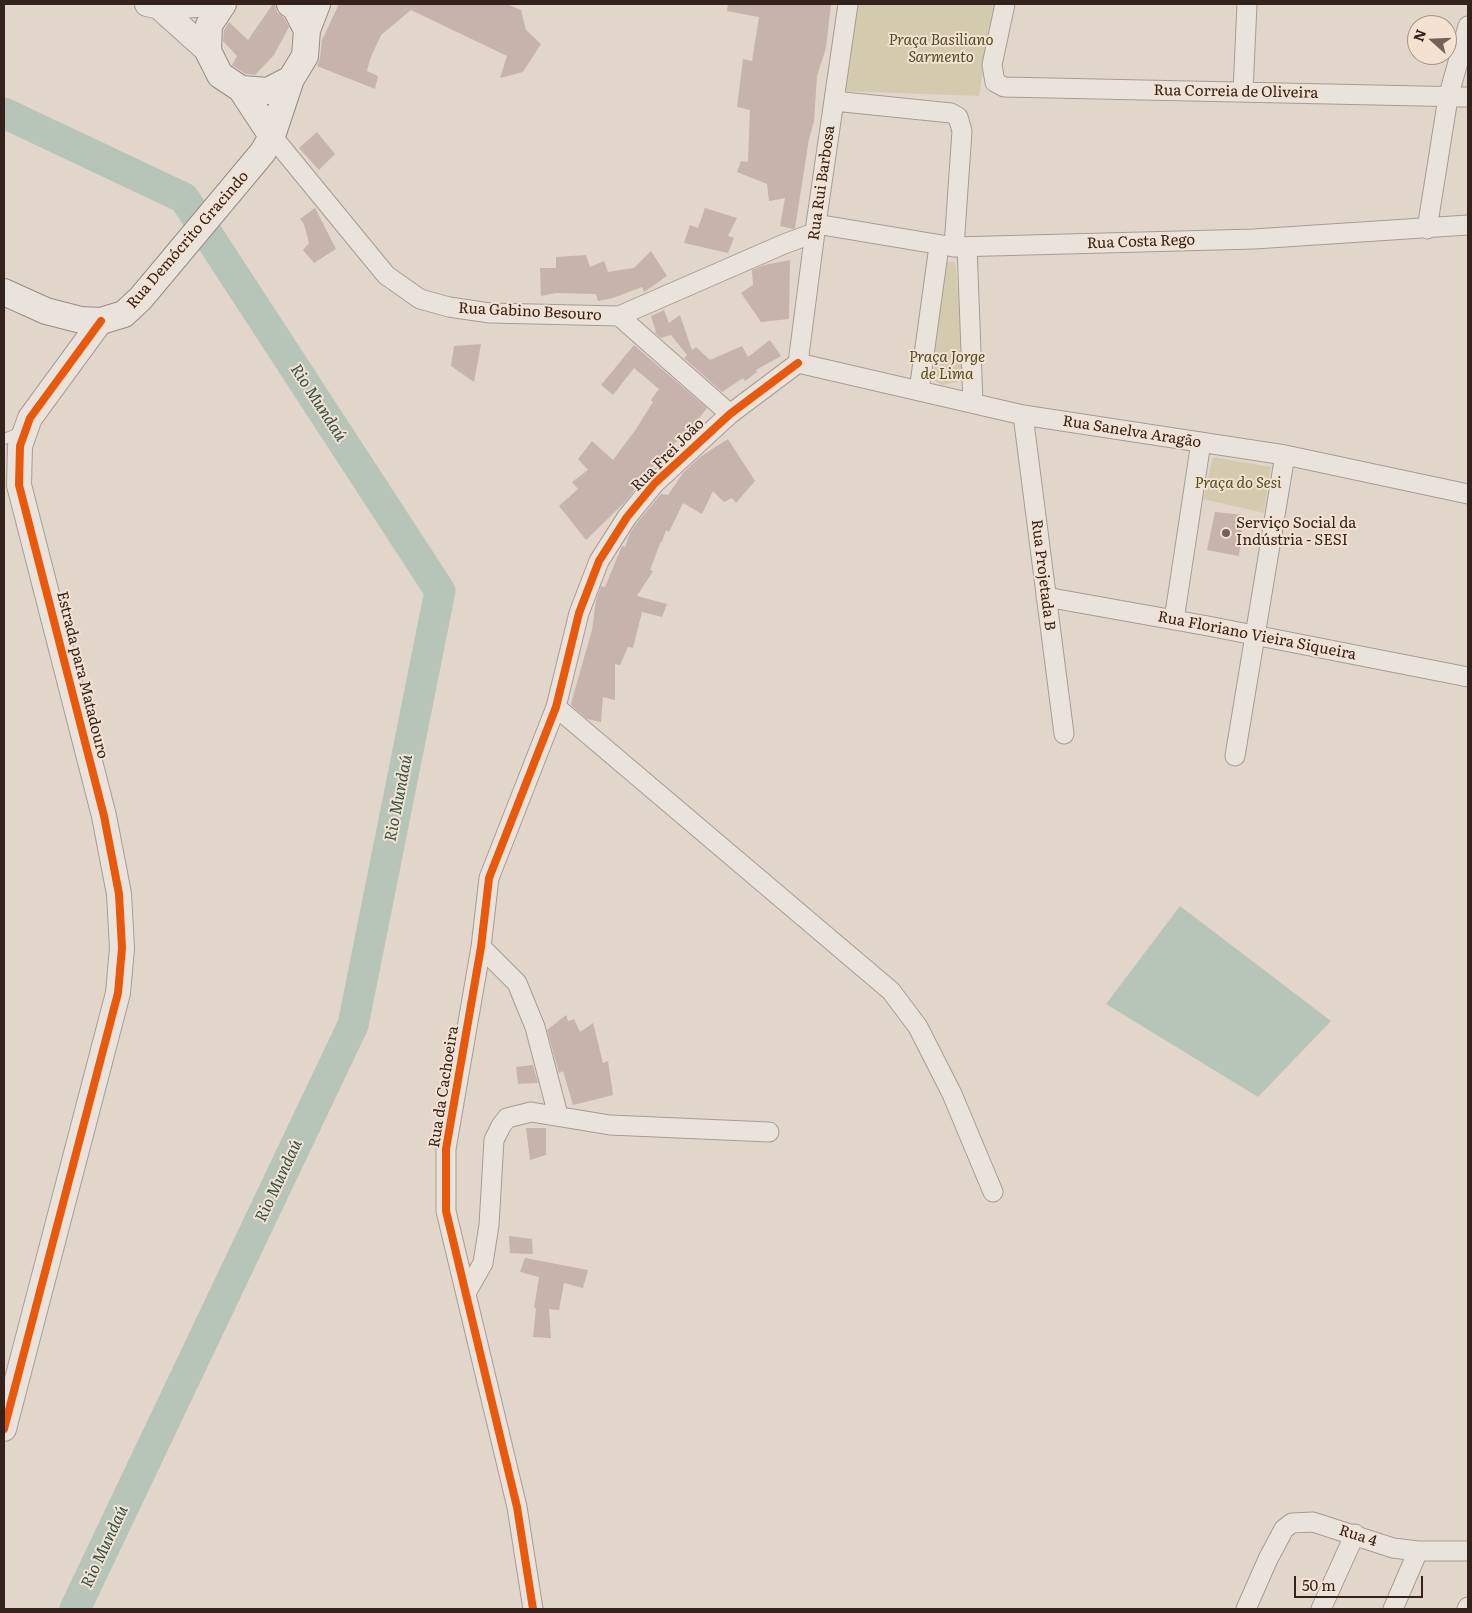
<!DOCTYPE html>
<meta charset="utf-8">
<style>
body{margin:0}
#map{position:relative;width:1472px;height:1613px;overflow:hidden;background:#e2d6cb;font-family:Literata,serif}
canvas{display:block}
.frame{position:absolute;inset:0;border:5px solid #34231d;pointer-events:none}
.north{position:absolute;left:1407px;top:15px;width:50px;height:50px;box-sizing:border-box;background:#f3e1d1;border:1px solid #a79589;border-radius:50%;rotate:290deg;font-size:14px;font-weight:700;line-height:20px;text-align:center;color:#34231d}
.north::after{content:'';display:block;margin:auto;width:18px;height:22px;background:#71625a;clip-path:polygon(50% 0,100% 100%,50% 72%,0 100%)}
.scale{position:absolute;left:1294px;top:1576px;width:129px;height:22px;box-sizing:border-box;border:2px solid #34231d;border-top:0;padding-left:6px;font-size:15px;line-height:18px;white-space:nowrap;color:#34231d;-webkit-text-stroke:4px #f3e1d1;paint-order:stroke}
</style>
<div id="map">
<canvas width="1472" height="1613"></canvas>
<div class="frame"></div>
<div class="north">N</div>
<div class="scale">50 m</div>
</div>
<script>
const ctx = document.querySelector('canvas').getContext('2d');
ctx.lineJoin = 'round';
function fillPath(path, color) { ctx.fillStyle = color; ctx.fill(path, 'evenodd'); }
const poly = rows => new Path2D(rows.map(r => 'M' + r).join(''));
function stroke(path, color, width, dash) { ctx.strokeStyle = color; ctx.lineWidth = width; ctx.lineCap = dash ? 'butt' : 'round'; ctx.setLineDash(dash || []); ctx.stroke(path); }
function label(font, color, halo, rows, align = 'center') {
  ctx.font = font + ' Literata,serif'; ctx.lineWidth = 4; ctx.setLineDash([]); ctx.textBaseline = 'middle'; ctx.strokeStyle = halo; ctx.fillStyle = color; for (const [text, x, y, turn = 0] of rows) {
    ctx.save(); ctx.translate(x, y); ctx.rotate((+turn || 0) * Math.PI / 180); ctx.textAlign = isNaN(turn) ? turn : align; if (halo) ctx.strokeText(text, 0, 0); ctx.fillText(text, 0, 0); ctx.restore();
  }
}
const green = poly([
 [858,4,994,4,979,96,844,91],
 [946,262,955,262,965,371,957,382,942,385,929,378],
 [1213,457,1271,467,1264,513,1203,499]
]);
const water = poly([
 [1180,906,1331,1021,1258,1097,1106,1004]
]);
const river = poly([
 [4,113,184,198,440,591,353,1025,75,1609]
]);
const building = poly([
 [273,4,275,4,277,12,284,18,289,27,274,55,255,75,246,74,232,65,237,56,223,41,224,30,229,22,248,40],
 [339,4,507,4,521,10,526,30,541,44,523,72,500,78,507,56,411,10,381,35,370,59,367,71,378,76,375,89,317,66,320,58,322,40],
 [728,4,831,4,826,48,817,76,814,121,809,139,795,228,793,229,780,226,785,198,769,201,767,184,737,172,741,161,748,162,750,110,737,107,743,59,752,61,759,17,727,11],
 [317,132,335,154,319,170,299,148],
 [315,208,336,249,314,263,303,250,309,243,304,224,300,219],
 [705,208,737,218,728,236,734,238,728,253,684,243,690,225,698,228],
 [651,251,667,276,644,292,642,287,613,298,598,301,596,294,556,293,541,296,540,268,556,268,556,257,586,255,590,267,604,261,608,272,634,268],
 [790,260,789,319,761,322,741,293,753,285,752,270,764,265],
 [664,310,669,323,680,315,692,350,696,347,710,360,742,346,748,357,770,340,781,356,756,370,757,372,745,381,743,378,722,392,684,358,687,355,671,335,661,338,655,333,656,332,651,316],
 [481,344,474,382,451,366,454,346],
 [634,345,707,408,690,430,671,446,670,445,625,502,586,540,559,506,578,489,572,482,588,470,578,459,592,441,613,460,636,429,653,402,651,400,659,389,634,368,613,395,601,385],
 [728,439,755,481,736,503,732,498,724,502,713,491,702,514,683,503,669,532,666,530,662,542,661,541,650,570,653,571,637,596,667,604,662,617,642,612,633,648,628,647,620,665,615,664,615,700,603,697,601,722,587,719,571,705,572,700,592,630,596,600,601,586,605,587,622,546,625,547,630,533,636,524,661,494,668,495,683,473,700,457],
 [1215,512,1244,515,1239,556,1207,550],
 [566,1015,568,1021,574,1019,580,1032,593,1023,603,1063,608,1061,613,1095,573,1105,563,1071,559,1073,547,1030],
 [533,1065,538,1083,518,1084,516,1067],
 [526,1128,546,1128,546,1155,530,1160],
 [509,1236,532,1239,533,1254,510,1253],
 [525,1258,588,1270,583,1288,564,1283,559,1310,549,1309,551,1338,533,1337,536,1308,534,1308,539,1277,520,1272]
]);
const service = poly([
 [4,439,22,432]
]);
const minor = poly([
 [1005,4,992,65,995,82,1004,87,1468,97],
 [1243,92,1247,4],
 [834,101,951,113,958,117,962,131,954,247],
 [272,136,386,275,420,299,449,307,490,313,619,316,784,244,814,233],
 [816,224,954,247,1254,239,1468,225],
 [1427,229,1448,98,1468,26],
 [967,247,973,403],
 [619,316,730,414],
 [798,363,1023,415,1285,455,1468,494],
 [798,363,816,224,848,4],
 [919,391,939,246],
 [1023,415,1064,734],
 [1046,597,1208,626,1468,677],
 [1174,620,1201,442],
 [556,707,891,991,918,1027,952,1094,993,1192],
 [1235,756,1285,455],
 [481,947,517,983,535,1027,558,1115],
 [466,1293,483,1263,489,1225,494,1140,501,1126,507,1118,531,1112,610,1125,769,1132],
 [533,1609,517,1507,446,1211,446,1149,481,947,489,878,556,707,579,613,599,561,627,517,655,483,730,414,798,363],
 [1246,1609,1268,1559,1284,1529,1292,1523,1313,1522,1393,1548,1418,1551,1468,1551],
 [1321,1609,1355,1534],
 [1393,1609,1418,1551],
 [1467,1609,1468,1607]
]);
const tertiary = poly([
 [147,4,159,7,216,4],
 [159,7,208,51],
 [4,1429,118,993,122,948,119,894,104,816,19,485,20,446,30,418,101,321]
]);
const secondary = poly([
 [223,4,209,25,208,51,220,75,241,89,268,91,291,79,305,56,307,30,295,7,290,4],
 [307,30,317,4],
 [241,89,272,136],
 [4,292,46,311,81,320,101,321,124,314,141,298,263,152,272,136,291,79]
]);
const cycleway = poly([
 [4,1429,118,993,122,948,119,894,104,816,19,485,20,446,30,418,101,321],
 [533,1609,517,1507,446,1211,446,1149,481,947,489,878,556,707,579,613,599,561,627,517,655,483,730,414,798,363]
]);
const markers = [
 [1226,533,5,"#71625a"]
];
const parkNames = [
 ["Praça Basiliano",941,41],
 ["Sarmento",941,58],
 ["Praça Jorge",947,358],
 ["de Lima",947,375],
 ["Praça do Sesi",1238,484]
];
const streetNames = [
 ["Rua Correia de Oliveira",1236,92,1],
 ["Rua Rui Barbosa",822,183,-82],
 ["Rua Demócrito Gracindo",188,240,-49],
 ["Rua Costa Rego",1141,242,-2],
 ["Rua Gabino Besouro",530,312,3],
 ["Rua Sanelva Aragão",1132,432,9],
 ["Rua Frei João",668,455,-45],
 ["Rua Projetada B",1043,575,83],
 ["Rua Floriano Vieira Siqueira",1257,636,11],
 ["Estrada para Matadouro",82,675,76],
 ["Rua da Cachoeira",444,1087,-81],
 ["Rua 4",1358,1536,18]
];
const poiNames = [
 ["Serviço Social da",1236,524],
 ["Indústria - SESI",1236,541]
];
const waterNames = [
 ["Rio Mundaú",318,403,57],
 ["Rio Mundaú",399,798,-79],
 ["Rio Mundaú",279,1181,-65],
 ["Rio Mundaú",105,1547,-65]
];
fillPath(green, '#d4cbae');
fillPath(water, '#b7c5b8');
stroke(river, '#b7c5b8', 31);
fillPath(building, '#c5b3ac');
stroke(service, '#a79c94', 12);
stroke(minor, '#a79c94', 21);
stroke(tertiary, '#a79c94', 26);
stroke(secondary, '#968b84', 28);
stroke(service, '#eae3dc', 10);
stroke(minor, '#eae3dc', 19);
stroke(tertiary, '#eae3dc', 24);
stroke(secondary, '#eae3dc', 26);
stroke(cycleway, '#e8590c', 8);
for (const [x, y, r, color] of markers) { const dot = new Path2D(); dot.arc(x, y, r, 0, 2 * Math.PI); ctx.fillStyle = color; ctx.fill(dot); stroke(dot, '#f3e1d1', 2); }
label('italic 15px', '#4f4f25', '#f3e1d1', parkNames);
label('15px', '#34231d', '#f3e1d1', streetNames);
label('15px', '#34231d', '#f3e1d1', poiNames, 'left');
label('italic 16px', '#2d5348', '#f3e1d1', waterNames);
</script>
